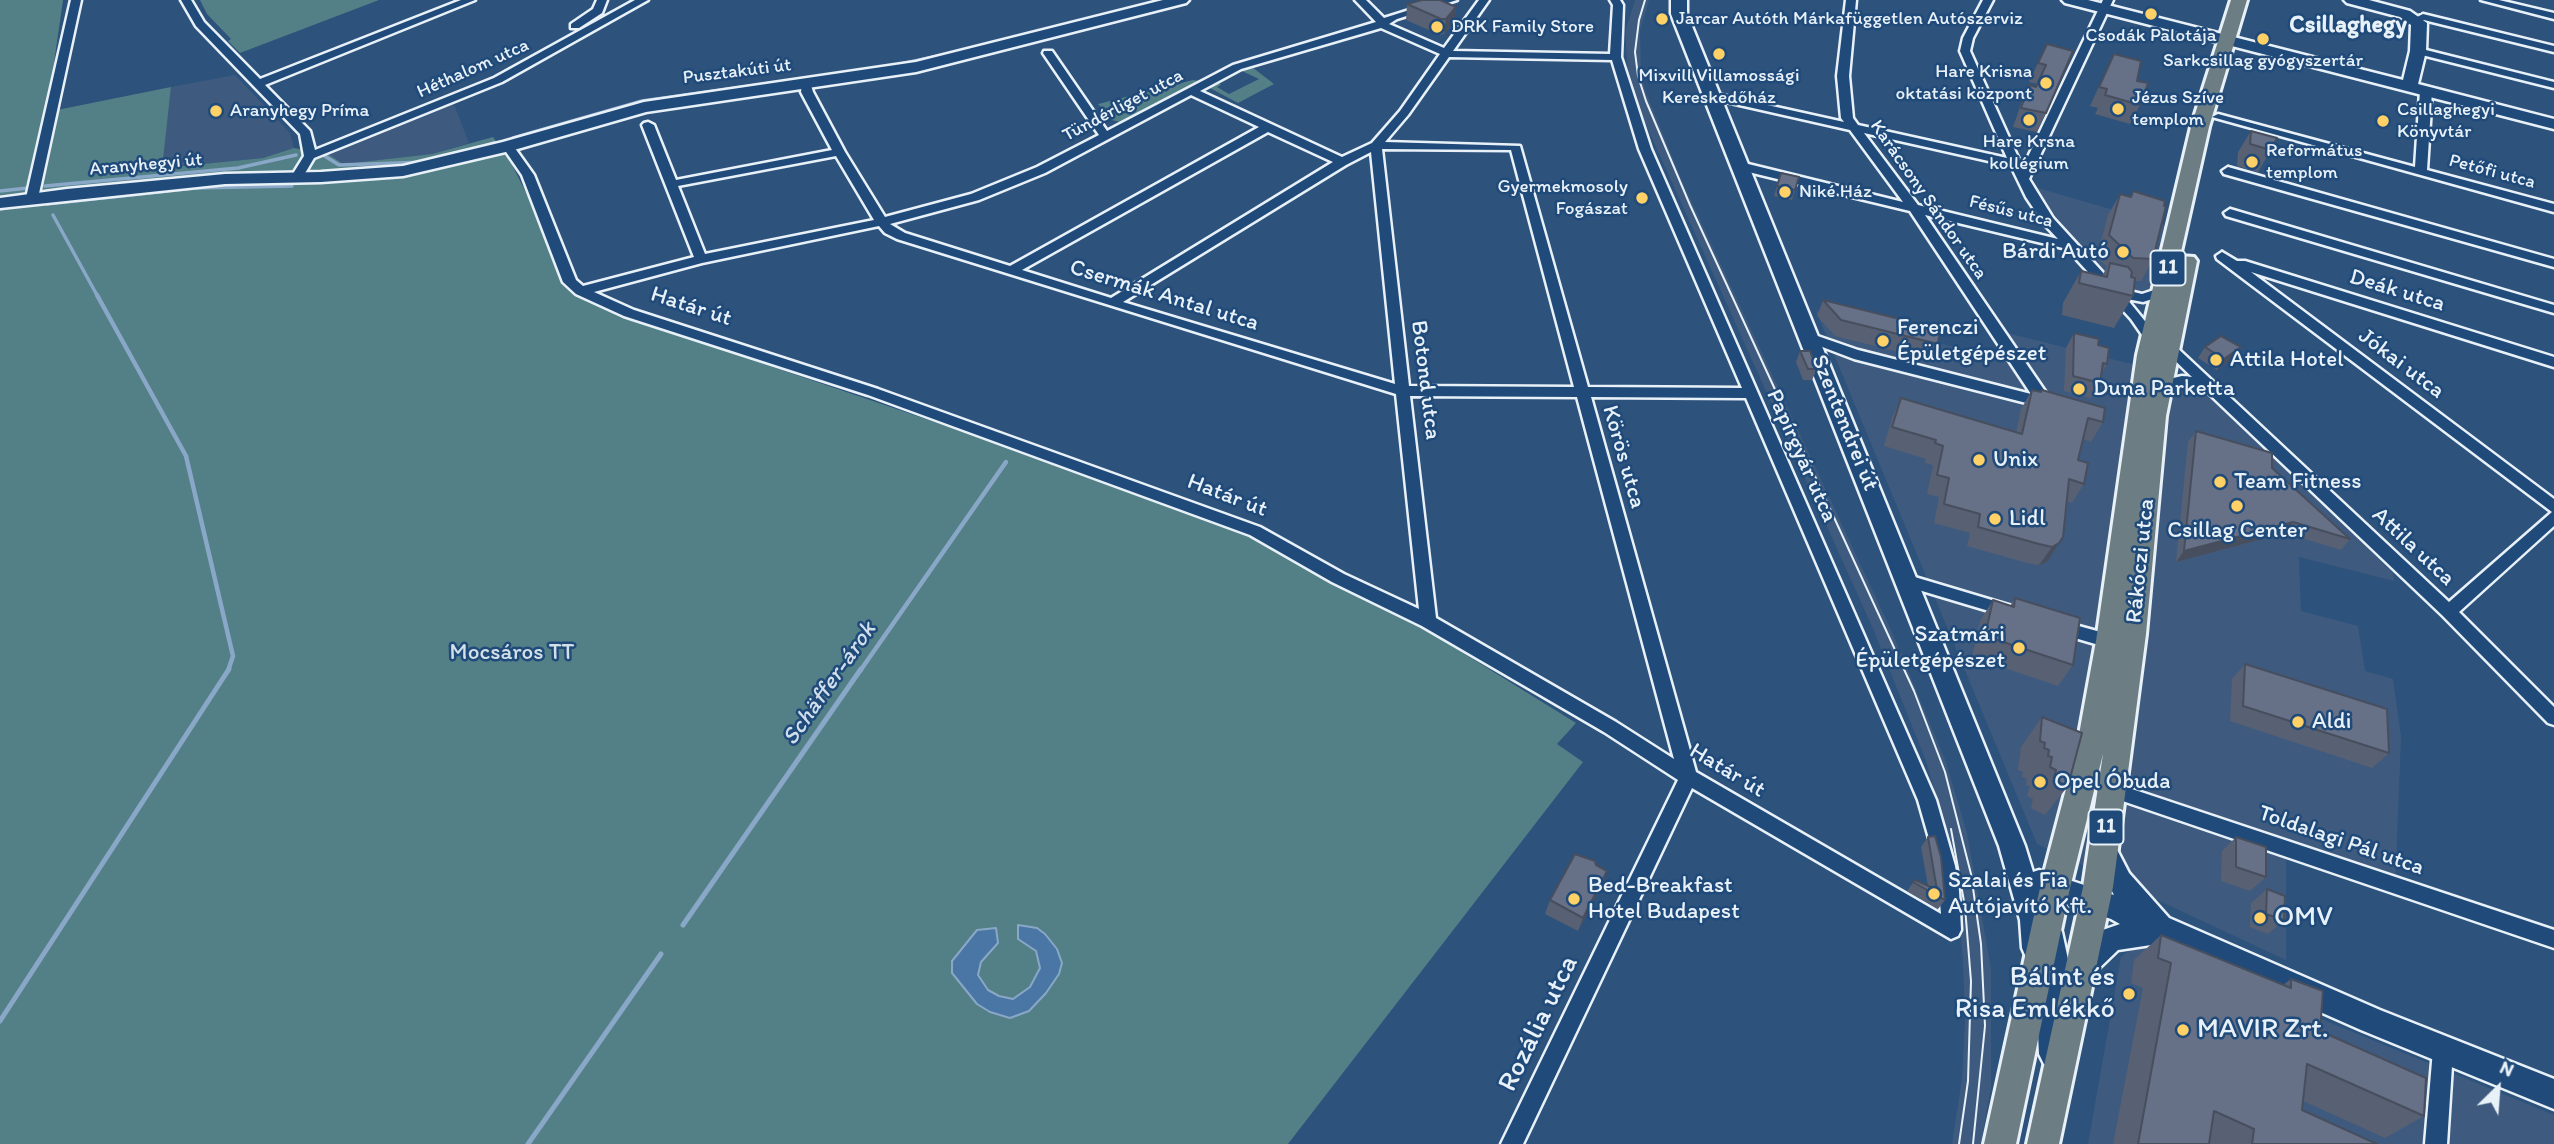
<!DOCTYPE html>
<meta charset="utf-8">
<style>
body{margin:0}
#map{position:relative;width:2554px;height:1144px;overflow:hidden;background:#2d527c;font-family:Itim,sans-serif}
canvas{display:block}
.north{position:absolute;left:2463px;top:1053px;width:70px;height:70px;-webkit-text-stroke:5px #1f4a7a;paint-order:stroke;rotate:25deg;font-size:19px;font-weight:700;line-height:28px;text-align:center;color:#e8f1f8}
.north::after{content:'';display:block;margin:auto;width:24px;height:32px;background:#e8f1f8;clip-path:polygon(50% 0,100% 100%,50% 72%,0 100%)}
</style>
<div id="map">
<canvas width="2554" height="1144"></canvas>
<div class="north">N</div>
</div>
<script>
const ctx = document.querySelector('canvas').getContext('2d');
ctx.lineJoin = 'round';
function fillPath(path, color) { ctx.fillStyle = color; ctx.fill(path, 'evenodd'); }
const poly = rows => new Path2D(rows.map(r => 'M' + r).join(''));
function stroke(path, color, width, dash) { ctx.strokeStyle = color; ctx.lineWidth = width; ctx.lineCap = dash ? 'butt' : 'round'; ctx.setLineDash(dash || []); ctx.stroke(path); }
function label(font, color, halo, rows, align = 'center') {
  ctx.font = font + ' Itim,sans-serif'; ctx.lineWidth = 5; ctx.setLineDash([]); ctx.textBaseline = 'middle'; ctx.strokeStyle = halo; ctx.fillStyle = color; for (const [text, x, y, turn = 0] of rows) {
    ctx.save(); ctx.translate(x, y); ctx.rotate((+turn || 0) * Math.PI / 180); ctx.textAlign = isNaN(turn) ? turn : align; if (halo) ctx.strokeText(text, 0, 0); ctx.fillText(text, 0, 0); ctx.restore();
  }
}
const built = poly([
 [1635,0,1649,0,1640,30,1641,70,1645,90,1682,181,1891,630,1946,762,1967,833,1991,969,1991,1087,1981,1144,1952,1144,1962,1079,1965,1019,1963,961,1958,903,1946,830,1926,761,1874,631,1639,109,1628,69,1626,48,1626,29],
 [235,75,290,133,294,148,263,158,161,168,171,87],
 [453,102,469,143,432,154,343,164,328,154],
 [2038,188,2168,226,2152,293,2141,294,2111,284,2049,208],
 [1816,311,2030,367,2007,333,2192,379,2217,401,2393,573,2394,581,2299,557,2301,611,2358,626,2365,671,2393,679,2401,736,2395,892,2286,858,2286,960,2037,844],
 [2147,947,2554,1115,2554,1144,2088,1144,2121,957,2130,950]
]);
const green = poly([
 [0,0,63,0,47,112,171,87,162,168,263,158,294,148,328,154,343,164,432,154,493,137,512,165,535,210,564,285,570,282,577,294,588,300,626,317,1255,531,1335,583,1418,625,1576,723,1557,744,1583,762,1288,1144,0,1144],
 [200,0,379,0,240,53,228,41,231,39,207,14],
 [1252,67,1274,84,1238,103,1208,87,1217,82,1221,85,1217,87,1229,94,1259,79,1242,71],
 [1193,80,1200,81,1120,122,1112,120,1098,104]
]);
const water = poly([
 [1018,925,1037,928,1045,934,1057,949,1062,963,1059,974,1046,993,1029,1011,1010,1018,990,1012,977,1004,952,973,952,961,977,930,996,928,998,943,981,962,978,975,988,990,999,996,1013,999,1030,987,1040,968,1036,951,1018,939,1018,925]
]);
const streamFar2 = poly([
 [896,65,943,55],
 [480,84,492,78],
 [513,138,642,101,801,79],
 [475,149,494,143],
 [323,155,339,165,426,162],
 [45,186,238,168,296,155],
 [0,191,28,188],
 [47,204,195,188,292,186],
 [0,209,16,206],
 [53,215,98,297]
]);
const streamFar1 = poly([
 [97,295,186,456,233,656,228,671],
 [860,671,1006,462]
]);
const stream = poly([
 [683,925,861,669],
 [0,1021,229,669],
 [528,1144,661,954]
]);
const street = poly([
 [71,0,81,0,38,198,32,202,26,198,71,0],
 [181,0,191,0,204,22,260,79,461,0,475,0,265,85,310,131,315,150,494,78,635,0,648,0,502,82,314,158,301,180,297,181,291,177,304,156,300,134,196,26,181,0],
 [597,0,607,0,602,13,579,28,571,28,571,24,593,9,597,0],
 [1355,0,1366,0,1384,18,1441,0,1457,0,1397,19,1389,24,1444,48,1479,0,1489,0,1453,51,1610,54,1613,5,1610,0,1620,0,1623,5,1621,57,1651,149,1936,800,1955,866,1959,891,1961,930,1958,936,1951,939,1692,788,1523,1144,1501,1144,1678,780,1604,732,1422,626,1332,582,1250,535,868,395,624,316,576,294,563,282,522,175,502,146,504,144,512,144,534,175,576,280,583,286,694,257,642,125,644,123,648,122,654,125,676,180,832,150,801,92,802,82,810,82,813,92,845,152,885,217,971,194,1037,167,1099,135,1043,53,1044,51,1052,51,1107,131,1233,65,1376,22,1355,0],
 [1381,28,1440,54,1400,111,1372,143,1342,157,1200,91,1241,69,1381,28],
 [1449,57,1612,60,1639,149,1742,388,1588,387,1520,146,1385,142,1408,115,1449,57],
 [1191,95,1259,127,1010,266,905,233,890,224,979,200,1045,173,1191,95],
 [1268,132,1333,162,1111,298,1022,270,1268,132],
 [1382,149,1511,150,1574,387,1409,386,1382,149],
 [1371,152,1395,384,1123,302,1346,165,1371,152],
 [836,156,874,220,705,254,678,186,836,156],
 [879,226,885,233,897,239,1396,394,1419,609,1344,574,1260,527,878,389,634,310,594,292,702,263,879,226],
 [1410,396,1577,397,1674,759,1616,722,1436,618,1410,396],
 [1591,397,1746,398,1918,800,1937,866,1941,914,1696,772,1591,397],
 [1846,0,1856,0,1849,76,1853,118,1858,125,2007,158,1960,51,1963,38,1983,0,1993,0,1973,38,1970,51,2016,153,2020,161,2025,163,2103,0,2113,0,2029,179,2053,218,2117,288,2142,294,2163,287,2168,288,2168,294,2143,302,2127,299,2157,336,2159,339,2157,342,2147,342,2131,319,2067,249,1925,215,2051,400,2053,403,2051,406,2046,408,1854,359,1804,340,1802,337,1809,333,1858,350,2031,394,1910,211,1736,169,1734,166,1740,162,1903,202,1850,130,1713,99,1707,96,1713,93,1844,122,1841,118,1837,76,1846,0],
 [1864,133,2011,166,2026,197,2044,224,2058,239,1918,205,1864,133],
 [2481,0,2499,0,2554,13,2554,19,2481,0],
 [2423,14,2554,46,2554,52,2424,20,2416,23,2411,20,2423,14],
 [2418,48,2554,82,2554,88,2414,53,2413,51,2418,48],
 [2426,88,2432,91,2427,170,2554,204,2554,212,2212,117,2218,114,2415,167,2420,91,2426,88],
 [2228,167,2554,259,2554,267,2224,174,2222,171,2228,167],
 [2230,209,2554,305,2554,313,2226,216,2224,213,2230,209],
 [2222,252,2237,261,2245,261,2554,357,2554,367,2251,272,2554,499,2554,526,2459,612,2554,707,2554,725,2548,723,2443,616,2203,388,2182,386,2156,388,2154,385,2156,382,2182,376,2192,377,2161,347,2163,344,2173,344,2449,602,2552,512,2217,259,2216,256,2222,252],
 [1908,575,2015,607,2017,611,2015,615,2009,617,1902,585,1900,581,1902,577,1908,575],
 [2057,620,2115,636,2117,641,2115,646,2109,648,2051,631,2049,626,2051,621,2057,620],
 [2111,782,2554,930,2554,948,2105,795,2102,790,2105,785,2111,782],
 [2443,1040,2450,1043,2453,1050,2447,1144,2425,1144,2433,1050,2436,1043,2443,1040]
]);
const secondary = poly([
 [1163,0,1189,0,1186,3,916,72,646,112,514,150,403,176,321,182,225,184,0,208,0,198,67,189,225,174,321,172,403,166,503,142,644,102,916,62,1163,0],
 [1671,0,1687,0,1687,14,2025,846,2033,872,2039,870,2114,895,2090,848,2094,840,2103,836,2112,840,2129,873,2169,918,2380,1010,2554,1079,2554,1109,2361,1030,2164,943,2118,950,2092,975,2082,979,2072,975,2070,971,2066,1033,2069,1054,2064,1064,2054,1068,2044,1064,2039,1054,2038,1033,2043,976,2040,960,2026,957,2022,948,2020,920,1999,846,1671,14,1671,0],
 [2040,895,2111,919,2120,924,2097,932,2072,957,2069,964,2062,932,2058,923,2048,919,2040,895],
 [2062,0,2088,0,2403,80,2410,51,2411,25,2400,17,2347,3,2344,0,2369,0,2410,11,2427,23,2426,51,2418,84,2554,119,2554,129,2065,3,2062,0]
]);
const primary = poly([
 [2231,0,2247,0,2209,127,2180,256,2194,257,2197,261,2166,416,2146,634,2113,887,2059,1144,2027,1144,2083,887,2103,754,2070,888,2016,1144,1984,1144,2040,888,2076,751,2096,641,2137,355,2191,127,2231,0]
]);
const tram = poly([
 [1645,0,1639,20,1635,52,1638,76,1646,101,1690,205,1914,691,1945,772,1971,874,1981,944,1985,1026,1973,1144],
 [1951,829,1965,907,1971,981,1968,1081,1959,1144]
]);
const wall = poly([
 [1407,4,1456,7,1454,22,1444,34,1440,35,1406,20],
 [2047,44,2046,113,2037,132,2013,127,2021,104,2029,85,2036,87,2037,84,2029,82],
 [2114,54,2137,81,2140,105,2130,124,2095,114,2098,108,2090,106],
 [2251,131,2271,150,2258,172,2237,166,2238,152],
 [1781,173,1799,177,1792,200,1774,196],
 [2133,191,2153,259,2141,281,2135,281,2133,296,2114,328,2062,315,2063,303,2081,271,2102,276,2107,267,2097,257,2108,215,2120,194,2130,197],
 [1823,300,1938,344,1930,360,1835,336,1817,316],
 [2074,333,2098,345,2107,364,2101,374,2100,383,2091,398,2064,391,2066,348],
 [2205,347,2233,358,2217,370,2198,358],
 [1800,351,1817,369,1812,380,1803,380,1796,362],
 [2032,390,2040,392,2042,390,2103,422,2091,442,2083,439,2078,460,2084,484,2072,503,2067,501,2047,562,2039,565,2027,563,1967,546,1970,533,1934,523,1939,497,1927,494,1933,465,1925,463,1926,459,1884,446,1892,418,1901,398,2016,433,2021,409],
 [2196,431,2272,468,2350,539,2341,550,2285,533,2176,562,2188,442],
 [2015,598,2073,665,2058,686,1972,657,1980,621,1993,600,2010,606],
 [2245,664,2389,753,2372,768,2230,721,2232,679],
 [2042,717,2068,786,2045,815,2031,808,2033,799,2027,796,2030,786,2026,785,2027,779,2022,777,2023,772,2018,770,2021,747],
 [1928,837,1945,900,1938,909,1907,891,1915,880,1928,886,1921,847],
 [2236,837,2266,877,2250,891,2221,881,2222,851],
 [1596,865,1607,871,1602,885,1578,931,1545,914,1550,900],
 [2267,889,2284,920,2268,934,2250,927,2251,903],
 [2161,935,2283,985,2291,979,2320,1031,2424,1116,2385,1138,2303,1101,2302,1110,2377,1144,2113,1144,2143,988,2131,983,2134,960]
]);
const shadedWall = poly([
 [1456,7,1454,22,1444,34,1446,19],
 [2241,347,2233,358,2217,370,2224,359],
 [2293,522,2285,533,2176,562,2184,551],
 [2063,537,2047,562,2039,565,2052,547],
 [1607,871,1602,885,1578,931,1583,918]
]);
const building = poly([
 [1422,0,1440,0,1456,7,1446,19,1441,19,1407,4,1422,0],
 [2047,44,2073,51,2046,113,2021,108,2029,85,2036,87,2046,65,2038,63,2047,44],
 [2114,54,2141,61,2137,81,2148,83,2140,105,2105,95,2107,89,2099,87,2114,54],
 [2251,131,2277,138,2271,150,2250,144,2251,131],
 [1781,173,1799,177,1795,190,1777,186,1781,173],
 [2133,191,2165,201,2164,206,2166,206,2153,259,2133,258,2109,235,2120,194,2131,197,2133,191],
 [2110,263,2128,267,2132,272,2131,277,2135,278,2133,296,2079,283,2081,271,2107,277,2110,263],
 [1823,300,1940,329,1938,344,1841,320,1823,300],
 [2074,333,2099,339,2098,345,2109,348,2107,364,2103,363,2100,383,2073,376,2074,333],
 [2221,336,2241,347,2224,359,2205,347,2221,336],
 [1800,351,1810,351,1817,369,1808,369,1800,351],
 [2032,390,2041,392,2042,390,2105,408,2103,422,2088,418,2078,460,2088,463,2084,484,2069,479,2063,537,2059,543,2052,547,2039,544,1978,527,1980,514,1944,504,1949,478,1937,475,1943,446,1935,443,1936,440,1892,427,1901,398,2022,434,2032,390],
 [2196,431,2272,453,2272,468,2350,539,2293,522,2184,551,2196,431],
 [2015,598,2080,618,2073,665,1985,636,1993,600,2014,607,2015,598],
 [2245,664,2387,709,2389,753,2243,706,2245,664],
 [2042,717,2082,733,2068,786,2054,780,2056,770,2050,767,2052,757,2048,756,2049,750,2044,748,2045,743,2040,741,2042,717],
 [1935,836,1941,857,1945,900,1913,882,1915,880,1937,890,1928,837,1935,836],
 [2236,837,2266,847,2266,877,2236,867,2236,837],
 [1575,854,1595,861,1596,865,1607,871,1583,918,1550,900,1575,854],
 [2267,889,2285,896,2284,920,2266,914,2267,889],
 [2161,935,2291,988,2291,979,2323,991,2320,1031,2426,1078,2424,1116,2307,1064,2302,1110,2377,1144,2252,1144,2254,1129,2214,1111,2209,1144,2138,1144,2171,963,2158,958,2161,935]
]);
const markers = [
 [2151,14,7,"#ffd166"],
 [1662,19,7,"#ffd166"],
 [1437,27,7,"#ffd166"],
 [2263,39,7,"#ffd166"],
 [1719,54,7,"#ffd166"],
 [2046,83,7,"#ffd166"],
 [2118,109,7,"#ffd166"],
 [216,111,7,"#ffd166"],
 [2029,120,7,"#ffd166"],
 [2383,121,7,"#ffd166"],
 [2252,162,7,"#ffd166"],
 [1785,192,7,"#ffd166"],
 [1642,198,7,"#ffd166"],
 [2123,252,7,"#ffd166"],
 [1883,341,7,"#ffd166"],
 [2216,360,7,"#ffd166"],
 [2079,389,7,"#ffd166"],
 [1979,460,7,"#ffd166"],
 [2220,482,7,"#ffd166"],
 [2237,506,7,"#ffd166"],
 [1995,519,7,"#ffd166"],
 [2019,648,7,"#ffd166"],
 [2298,722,7,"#ffd166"],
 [2040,782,7,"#ffd166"],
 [1934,894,7,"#ffd166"],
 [1574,899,7,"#ffd166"],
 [2260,918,7,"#ffd166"],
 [2129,994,7,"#ffd166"],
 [2183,1030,7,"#ffd166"]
];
const farPoinames = [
 ["Jarcar Autóth Márkafüggetlen Autószerviz",1676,19],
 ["DRK Family Store",1451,27],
 ["Csodák Palotája",2151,36,"center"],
 ["Sarkcsillag gyógyszertár",2263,61,"center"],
 ["Hare Krisna",2032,72,"right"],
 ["oktatási központ",2032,94,"right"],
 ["Mixvill Villamossági",1719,76,"center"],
 ["Kereskedőház",1719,98,"center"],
 ["Jézus Szíve",2132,98],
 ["templom",2132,120],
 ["Csillaghegyi",2397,110],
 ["Könyvtár",2397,132],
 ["Aranyhegy Príma",230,111],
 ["Hare Krsna",2029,142,"center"],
 ["kollégium",2029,164,"center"],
 ["Református",2266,151],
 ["templom",2266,173],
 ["Gyermekmosoly",1628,187,"right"],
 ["Fogászat",1628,209,"right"],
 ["Niké Ház",1799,192]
];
const farStreetnames = [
 ["Héthalom utca",473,69,-24],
 ["Pusztakúti út",737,72,-7],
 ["Tündérliget utca",1123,106,-28],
 ["Aranyhegyi út",146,165,-5],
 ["Petőfi utca",2492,172,15],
 ["Karácsony Sándor utca",1928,200,55],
 ["Fésűs utca",2011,212,14]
];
const shields = [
 [2168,268,35],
 [2106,827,35]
];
const shieldNames = [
 ["11",2168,268],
 ["11",2106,827]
];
const poiNames = [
 ["Bárdi Autó",2109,252,"right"],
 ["Ferenczi",1897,328],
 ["Épületgépészet",1897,354],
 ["Attila Hotel",2230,360],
 ["Duna Parketta",2093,389],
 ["Unix",1993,460],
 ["Team Fitness",2234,482],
 ["Lidl",2009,519],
 ["Csillag Center",2237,531,"center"],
 ["Szatmári",2005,635,"right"],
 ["Épületgépészet",2005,661,"right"],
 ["Aldi",2312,722],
 ["Opel Óbuda",2054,782],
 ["Szalai és Fia",1948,881],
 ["Autójavító Kft.",1948,907],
 ["Bed-Breakfast",1588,886],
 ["Hotel Budapest",1588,912]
];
const streetNames = [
 ["Deák utca",2397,291,17],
 ["Csermák Antal utca",1164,296,17],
 ["Határ út",691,307,18],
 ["Jókai utca",2401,364,37],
 ["Botond utca",1425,380,83],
 ["Szentendrei út",1844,423,68],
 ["Papírgyár utca",1801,456,66],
 ["Körös utca",1623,457,74],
 ["Határ út",1227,496,21],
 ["Attila utca",2413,547,43],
 ["Rákóczi utca",2141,561,-84],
 ["Határ út",1727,771,31],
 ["Toldalagi Pál utca",2341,841,19]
];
const parkNames = [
 ["Mocsáros TT",512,653]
];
const farDistrictnames = [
 ["Csillaghegy",2348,26]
];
const waterNames = [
 ["Schäffer-árok",830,684,-55]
];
const nearPoinames = [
 ["OMV",2274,918],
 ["Bálint és",2115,978,"right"],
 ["Risa Emlékkő",2115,1010,"right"],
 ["MAVIR Zrt.",2197,1030]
];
const nearStreetnames = [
 ["Rozália utca",1539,1024,-64]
];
fillPath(built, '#3e5b7f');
fillPath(green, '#537f87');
fillPath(water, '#4976a4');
stroke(water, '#89a7c6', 2);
stroke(streamFar2, '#89a7c6', 3.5);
stroke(streamFar1, '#89a7c6', 4.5);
stroke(stream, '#89a7c6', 5);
stroke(street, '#e8f1f8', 5);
stroke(secondary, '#e8f1f8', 5);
stroke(primary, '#e8f1f8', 6);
fillPath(street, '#1f4a7a');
fillPath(secondary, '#1f4a7a');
fillPath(primary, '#6d7d84');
stroke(tram, '#e8f1f8', 2);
fillPath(wall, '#586073');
fillPath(shadedWall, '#474e5e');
fillPath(building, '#667086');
stroke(building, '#474e5e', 2);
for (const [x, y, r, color] of markers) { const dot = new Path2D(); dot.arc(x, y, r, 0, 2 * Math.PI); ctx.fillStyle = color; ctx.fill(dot); stroke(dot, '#1f4a7a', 2.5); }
label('19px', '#e8f1f8', '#1f4a7a', farPoinames, 'left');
label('19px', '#e8f1f8', '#1f4a7a', farStreetnames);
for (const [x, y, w] of shields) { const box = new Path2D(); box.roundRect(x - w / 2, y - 17.5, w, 35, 5); ctx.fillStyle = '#1f4a7a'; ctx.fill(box); stroke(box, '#e8f1f8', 2); }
label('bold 21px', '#e8f1f8', null, shieldNames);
label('23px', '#e8f1f8', '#1f4a7a', poiNames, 'left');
label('23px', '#e8f1f8', '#1f4a7a', streetNames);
label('23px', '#d2e0e7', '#1f4a7a', parkNames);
label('bold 24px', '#e8f1f8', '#1f4a7a', farDistrictnames);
label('italic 24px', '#d0dfeb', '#1f4a7a', waterNames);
label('28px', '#e8f1f8', '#1f4a7a', nearPoinames, 'left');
label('28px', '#e8f1f8', '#1f4a7a', nearStreetnames);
</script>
